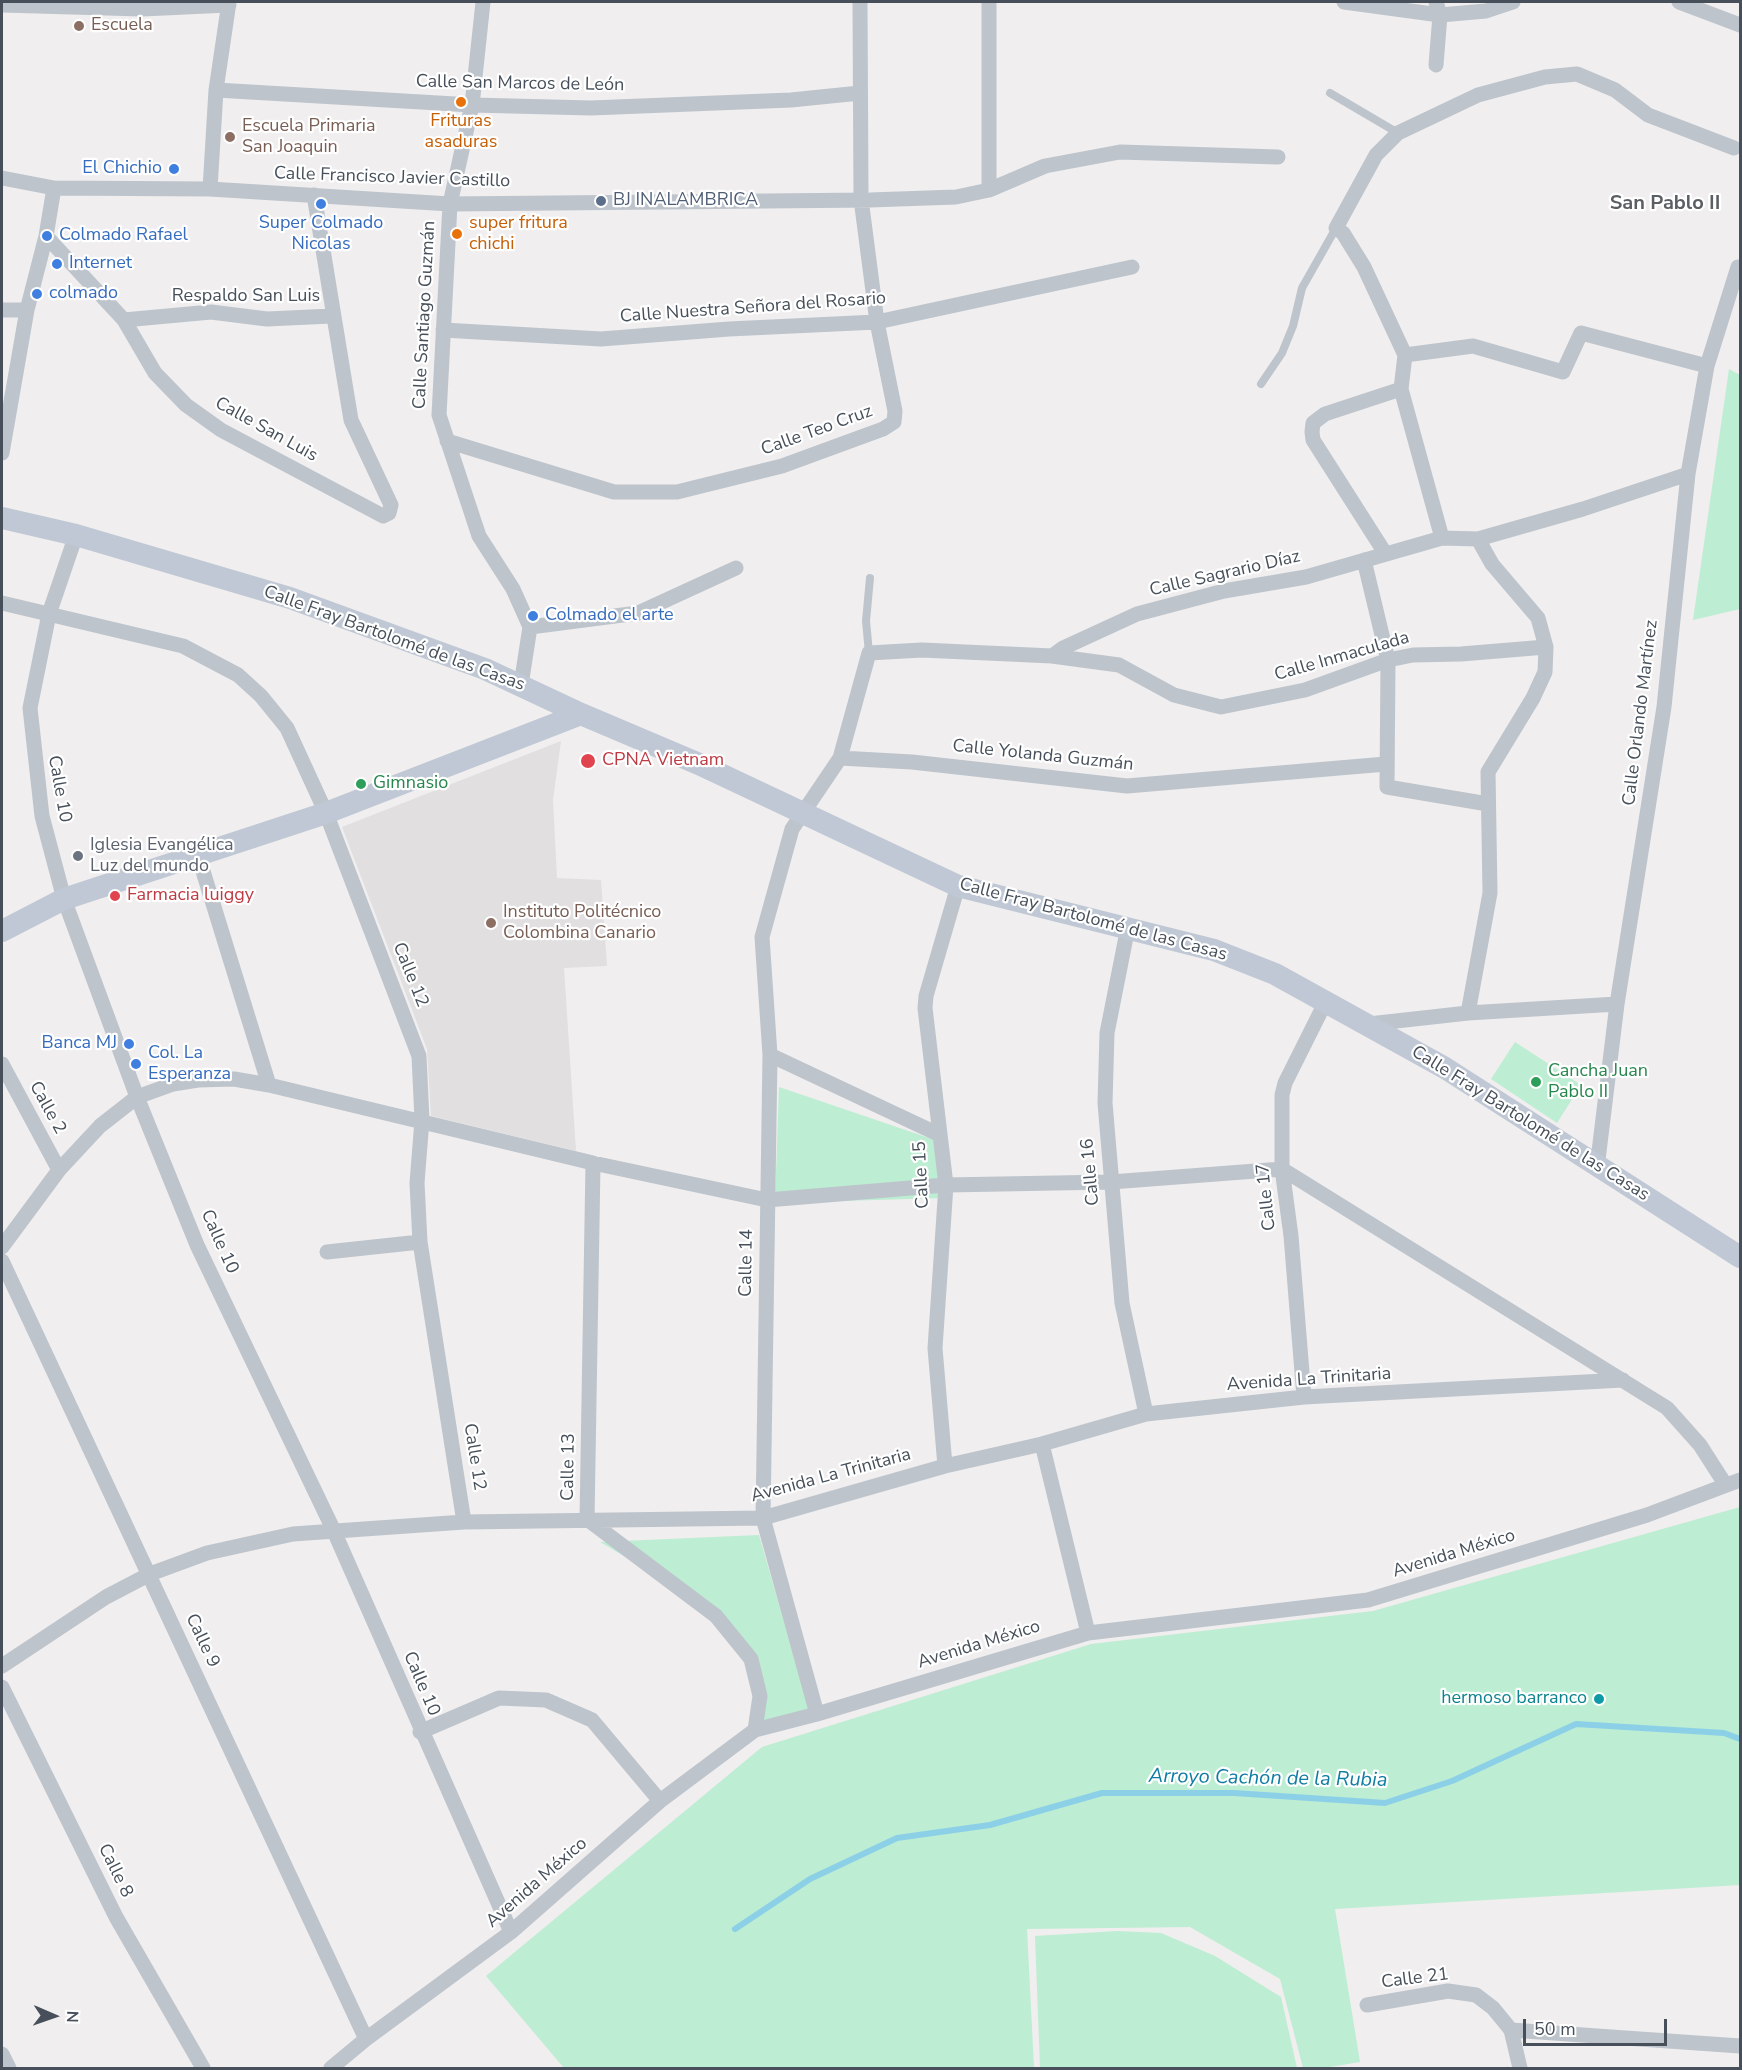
<!DOCTYPE html>
<meta charset="utf-8">
<style>
body{margin:0}
#map{position:relative;width:1742px;height:2070px;overflow:hidden;background:#f0eeee;font-family:"Nunito Sans",sans-serif}
canvas{display:block}
.frame{position:absolute;inset:0;border:3px solid #47505a;pointer-events:none}
.north{position:absolute;left:24px;top:1986px;width:60px;height:60px;-webkit-text-stroke:4px #fff;paint-order:stroke;rotate:92deg;font-size:16px;font-weight:700;line-height:24px;text-align:center;color:#47505a}
.north::after{content:'';display:block;margin:auto;width:21px;height:27px;background:#47505a;clip-path:polygon(50% 0,100% 100%,50% 72%,0 100%)}
.scale{position:absolute;left:1523px;top:2019px;width:144px;height:27px;box-sizing:border-box;border:3px solid #47505a;border-top:0;padding-left:8px;font-size:18px;line-height:21px;white-space:nowrap;color:#47505a;-webkit-text-stroke:4px #fff;paint-order:stroke}
</style>
<div id="map">
<canvas width="1742" height="2070"></canvas>
<div class="frame"></div>
<div class="north">N</div>
<div class="scale">50 m</div>
</div>
<script>
const ctx = document.querySelector('canvas').getContext('2d');
ctx.lineJoin = 'round';
function fillPath(path, color) { ctx.fillStyle = color; ctx.fill(path, 'evenodd'); }
const poly = rows => new Path2D(rows.map(r => 'M' + r).join(''));
function stroke(path, color, width, dash) { ctx.strokeStyle = color; ctx.lineWidth = width; ctx.lineCap = dash ? 'butt' : 'round'; ctx.setLineDash(dash || []); ctx.stroke(path); }
function label(font, color, halo, rows, align = 'center') {
  ctx.font = font + ' "Nunito Sans",sans-serif'; ctx.lineWidth = 4.5; ctx.setLineDash([]); ctx.textBaseline = 'middle'; ctx.strokeStyle = halo; ctx.fillStyle = color; for (const [text, x, y, turn = 0] of rows) {
    ctx.save(); ctx.translate(x, y); ctx.rotate((+turn || 0) * Math.PI / 180); ctx.textAlign = isNaN(turn) ? turn : align; if (halo) ctx.strokeText(text, 0, 0); ctx.fillText(text, 0, 0); ctx.restore();
  }
}
const education = poly([
 [561,741,553,800,557,878,601,880,607,966,564,968,576,1151,431,1116,427,1049,342,827]
]);
const green = poly([
 [1729,369,1740,375,1740,609,1693,620],
 [1515,1042,1581,1085,1557,1123,1491,1079],
 [779,1087,935,1140,942,1198,775,1203],
 [1740,1507,1740,1885,1335,1909,1360,2062,1324,2068,1303,2068,1280,1979,1190,1927,1027,1929,1034,2068,564,2068,486,1976,762,1747,1091,1644,1373,1611],
 [759,1535,810,1713,759,1735,765,1696,720,1612,600,1542],
 [1117,1931,1161,1933,1215,1956,1281,1997,1297,2068,1040,2068,1035,1936]
]);
const stream = poly([
 [735,1929,810,1879,897,1838,990,1825,1102,1793,1234,1793,1385,1803,1452,1781,1576,1724,1724,1733,1740,1739]
]);
const lane = poly([
 [1330,93,1398,133],
 [1261,384,1282,353,1293,326,1302,288,1336,228],
 [869,653,866,621,870,578]
]);
const street = poly([
 [483,2,472,105,450,204,439,415,479,536,513,589,530,627,521,685],
 [1344,2,1440,15,1486,11,1513,2],
 [1679,2,1740,25],
 [2,5,142,9,229,5],
 [1436,65,1440,15,1436,2],
 [216,90,472,105,591,108,791,100,860,93],
 [2,178,54,188,210,189,450,204,870,200,956,197,989,190,1045,166,1120,152,1278,157],
 [210,189,216,90,229,2],
 [989,190,989,2],
 [46,236,124,320,155,373,186,405,221,430,383,516,389,513,391,505,351,420,314,195],
 [2,310,27,310],
 [124,320,211,312,267,319,332,316],
 [443,330,601,339,729,329,877,322,1132,267],
 [1405,355,1473,346,1563,372,1581,333,1707,366],
 [447,441,614,492,677,492,782,466,883,429,894,422,895,411,877,322,861,199,860,2],
 [2,453,27,310,46,236,54,188],
 [76,535,49,614,30,708,42,816,64,899,137,1097,197,1245,333,1529,511,1932],
 [1442,538,1401,389,1405,355,1364,267,1343,233,1336,228,1376,155,1398,133,1478,95,1545,77,1577,74,1615,90,1648,115,1734,148],
 [1385,553,1313,440,1312,432,1313,423,1325,414,1401,389],
 [1364,560,1388,660,1387,787,1488,804],
 [2,603,183,646,238,675,261,696,287,728,326,813,419,1056,422,1120,417,1183,420,1242,464,1522],
 [530,627,638,613,736,568],
 [1052,656,1119,665,1174,695,1221,707,1305,690,1388,660,1413,655,1461,654,1546,647],
 [840,758,912,762,1127,786,1386,764],
 [198,855,269,1085],
 [1128,927,1107,1033,1105,1103,1122,1303,1146,1414],
 [1468,1013,1490,893,1488,772,1533,698,1545,672,1546,647,1538,618,1492,564,1478,539],
 [1369,1024,1468,1013,1617,1004],
 [770,1055,940,1135],
 [2,1064,59,1170],
 [593,1163,587,1519,716,1616,751,1659,760,1696,755,1730],
 [1597,1168,1617,1004,1664,707,1688,474,1707,366,1738,267],
 [2,1247,59,1170,100,1126,137,1097,173,1084,198,1080,234,1079,269,1085,593,1163,767,1200,946,1185,1111,1182,1282,1169,1667,1408,1700,1445,1725,1484],
 [327,1252,420,1242],
 [2,1261,366,2039],
 [1304,1397,1291,1236,1282,1169,1282,1095,1285,1083,1326,1001],
 [1042,1444,1088,1633],
 [945,1466,935,1348,946,1185,925,1008,926,996,958,886],
 [2,1666,106,1597,150,1574,207,1553,293,1534,464,1522,763,1518,945,1466,1042,1444,1146,1414,1304,1397,1623,1380],
 [2,1687,116,1917,203,2068],
 [817,1714,763,1518,770,1055,762,937,792,829,840,758,869,653,922,650,1052,656,1063,648,1137,614,1224,591,1306,577,1442,538,1478,539,1583,509,1688,474],
 [420,1732,499,1698,546,1700,592,1720,660,1801],
 [1367,2005,1448,1991,1476,1995,1493,2008,1511,2030,1520,2068],
 [1511,2030,1740,2046],
 [2,2054,9,2068],
 [331,2068,366,2039,511,1932,660,1801,755,1730,817,1714,1088,1633,1368,1600,1647,1515,1740,1480]
]);
const secondary = poly([
 [2,518,76,535,290,598,485,669,581,714,699,764,958,886,1214,950,1275,974,1445,1068,1740,1257],
 [2,931,64,899,326,813,581,714]
]);
const markers = [
 [79,26,6,"#8d6e63"],
 [461,102,6,"#e8710a"],
 [230,137,6,"#8d6e63"],
 [174,169,6,"#3f7fe0"],
 [601,201,6,"#5c6f8a"],
 [321,204,6,"#3f7fe0"],
 [457,234,6,"#e8710a"],
 [47,236,6,"#3f7fe0"],
 [57,264,6,"#3f7fe0"],
 [37,294,6,"#3f7fe0"],
 [533,616,6,"#3f7fe0"],
 [588,761,8,"#e0444e"],
 [361,784,6,"#2e9e5b"],
 [78,856,6,"#6b7280"],
 [115,896,6,"#e0444e"],
 [491,923,6,"#8d6e63"],
 [129,1044,6,"#3f7fe0"],
 [136,1064,6,"#3f7fe0"],
 [1536,1082,6,"#2e9e5b"],
 [1599,1699,6,"#0f9aa8"]
];
const educationNames = [
 ["Escuela",91,26],
 ["Escuela Primaria",242,127],
 ["San Joaquin",242,148],
 ["Instituto Politécnico",503,913],
 ["Colombina Canario",503,934]
];
const streetNames = [
 ["Calle San Marcos de León",520,84,1],
 ["Calle Francisco Javier Castillo",392,178,2],
 ["Respaldo San Luis",246,297],
 ["Calle Nuestra Señora del Rosario",753,308,-4],
 ["Calle Santiago Guzmán",425,315,-87],
 ["Calle San Luis",266,430,29],
 ["Calle Teo Cruz",817,431,-20],
 ["Calle Sagrario Díaz",1225,574,-13],
 ["Calle Fray Bartolomé de las Casas",394,639,20],
 ["Calle Inmaculada",1342,657,-16],
 ["Calle Orlando Martínez",1641,713,-83],
 ["Calle Yolanda Guzmán",1043,756,6],
 ["Calle 10",59,789,80],
 ["Calle Fray Bartolomé de las Casas",1093,920,15],
 ["Calle 12",410,975,68],
 ["Calle 2",47,1108,61],
 ["Calle Fray Bartolomé de las Casas",1530,1124,32],
 ["Calle 16",1091,1172,-95],
 ["Calle 15",922,1175,-93],
 ["Calle 17",1267,1197,-96],
 ["Calle 10",219,1242,66],
 ["Calle 14",747,1263,-89],
 ["Avenida La Trinitaria",1309,1380,-4],
 ["Calle 12",474,1457,81],
 ["Calle 13",569,1467,-89],
 ["Avenida La Trinitaria",831,1476,-15],
 ["Avenida México",1454,1554,-17],
 ["Calle 9",202,1641,65],
 ["Avenida México",979,1645,-17],
 ["Calle 10",421,1684,67],
 ["Calle 8",115,1871,64],
 ["Avenida México",537,1883,-41],
 ["Calle 21",1415,1979,-7]
];
const foodNames = [
 ["Frituras",461,122],
 ["asaduras",461,143],
 ["super fritura",469,224,"left"],
 ["chichi",469,245,"left"]
];
const shopNames = [
 ["El Chichio",162,169,"right"],
 ["Super Colmado",321,224,"center"],
 ["Nicolas",321,245,"center"],
 ["Colmado Rafael",59,236],
 ["Internet",69,264],
 ["colmado",49,294],
 ["Colmado el arte",545,616],
 ["Banca MJ",117,1044,"right"],
 ["Col. La",148,1054],
 ["Esperanza",148,1075]
];
const serviceNames = [
 ["BJ INALAMBRICA",613,201]
];
const healthNames = [
 ["CPNA Vietnam",602,761],
 ["Farmacia luiggy",127,896]
];
const leisureNames = [
 ["Gimnasio",373,784],
 ["Cancha Juan",1548,1072],
 ["Pablo II",1548,1093]
];
const worshipNames = [
 ["Iglesia Evangélica",90,846],
 ["Luz del mundo",90,867]
];
const cultureNames = [
 ["hermoso barranco",1587,1699]
];
const neighbourhoodNames = [
 ["San Pablo II",1665,204]
];
const waterNames = [
 ["Arroyo Cachón de la Rubia",1268,1779,1]
];
fillPath(education, '#e1dfdf');
fillPath(green, '#bdedd2');
stroke(stream, '#8cd0e8', 6);
stroke(lane, '#bdc4cc', 8);
stroke(street, '#bdc4cc', 15);
stroke(secondary, '#bfc8d4', 22);
for (const [x, y, r, color] of markers) { const dot = new Path2D(); dot.arc(x, y, r, 0, 2 * Math.PI); ctx.fillStyle = color; ctx.fill(dot); stroke(dot, '#fff', 2); }
label('18px', '#785e54', '#fff', educationNames, 'left');
label('18px', '#47505a', '#fff', streetNames);
label('18px', '#c56008', '#fff', foodNames);
label('18px', '#366cbe', '#fff', shopNames, 'left');
label('18px', '#4e5e75', '#fff', serviceNames, 'left');
label('18px', '#be3a42', '#fff', healthNames, 'left');
label('18px', '#27864d', '#fff', leisureNames, 'left');
label('18px', '#5b616d', '#fff', worshipNames, 'left');
label('18px', '#0d838f', '#fff', cultureNames, 'right');
label('bold 20px', '#5b5e62', '#fff', neighbourhoodNames);
label('italic 20px', '#117ca3', '#fff', waterNames);
</script>
